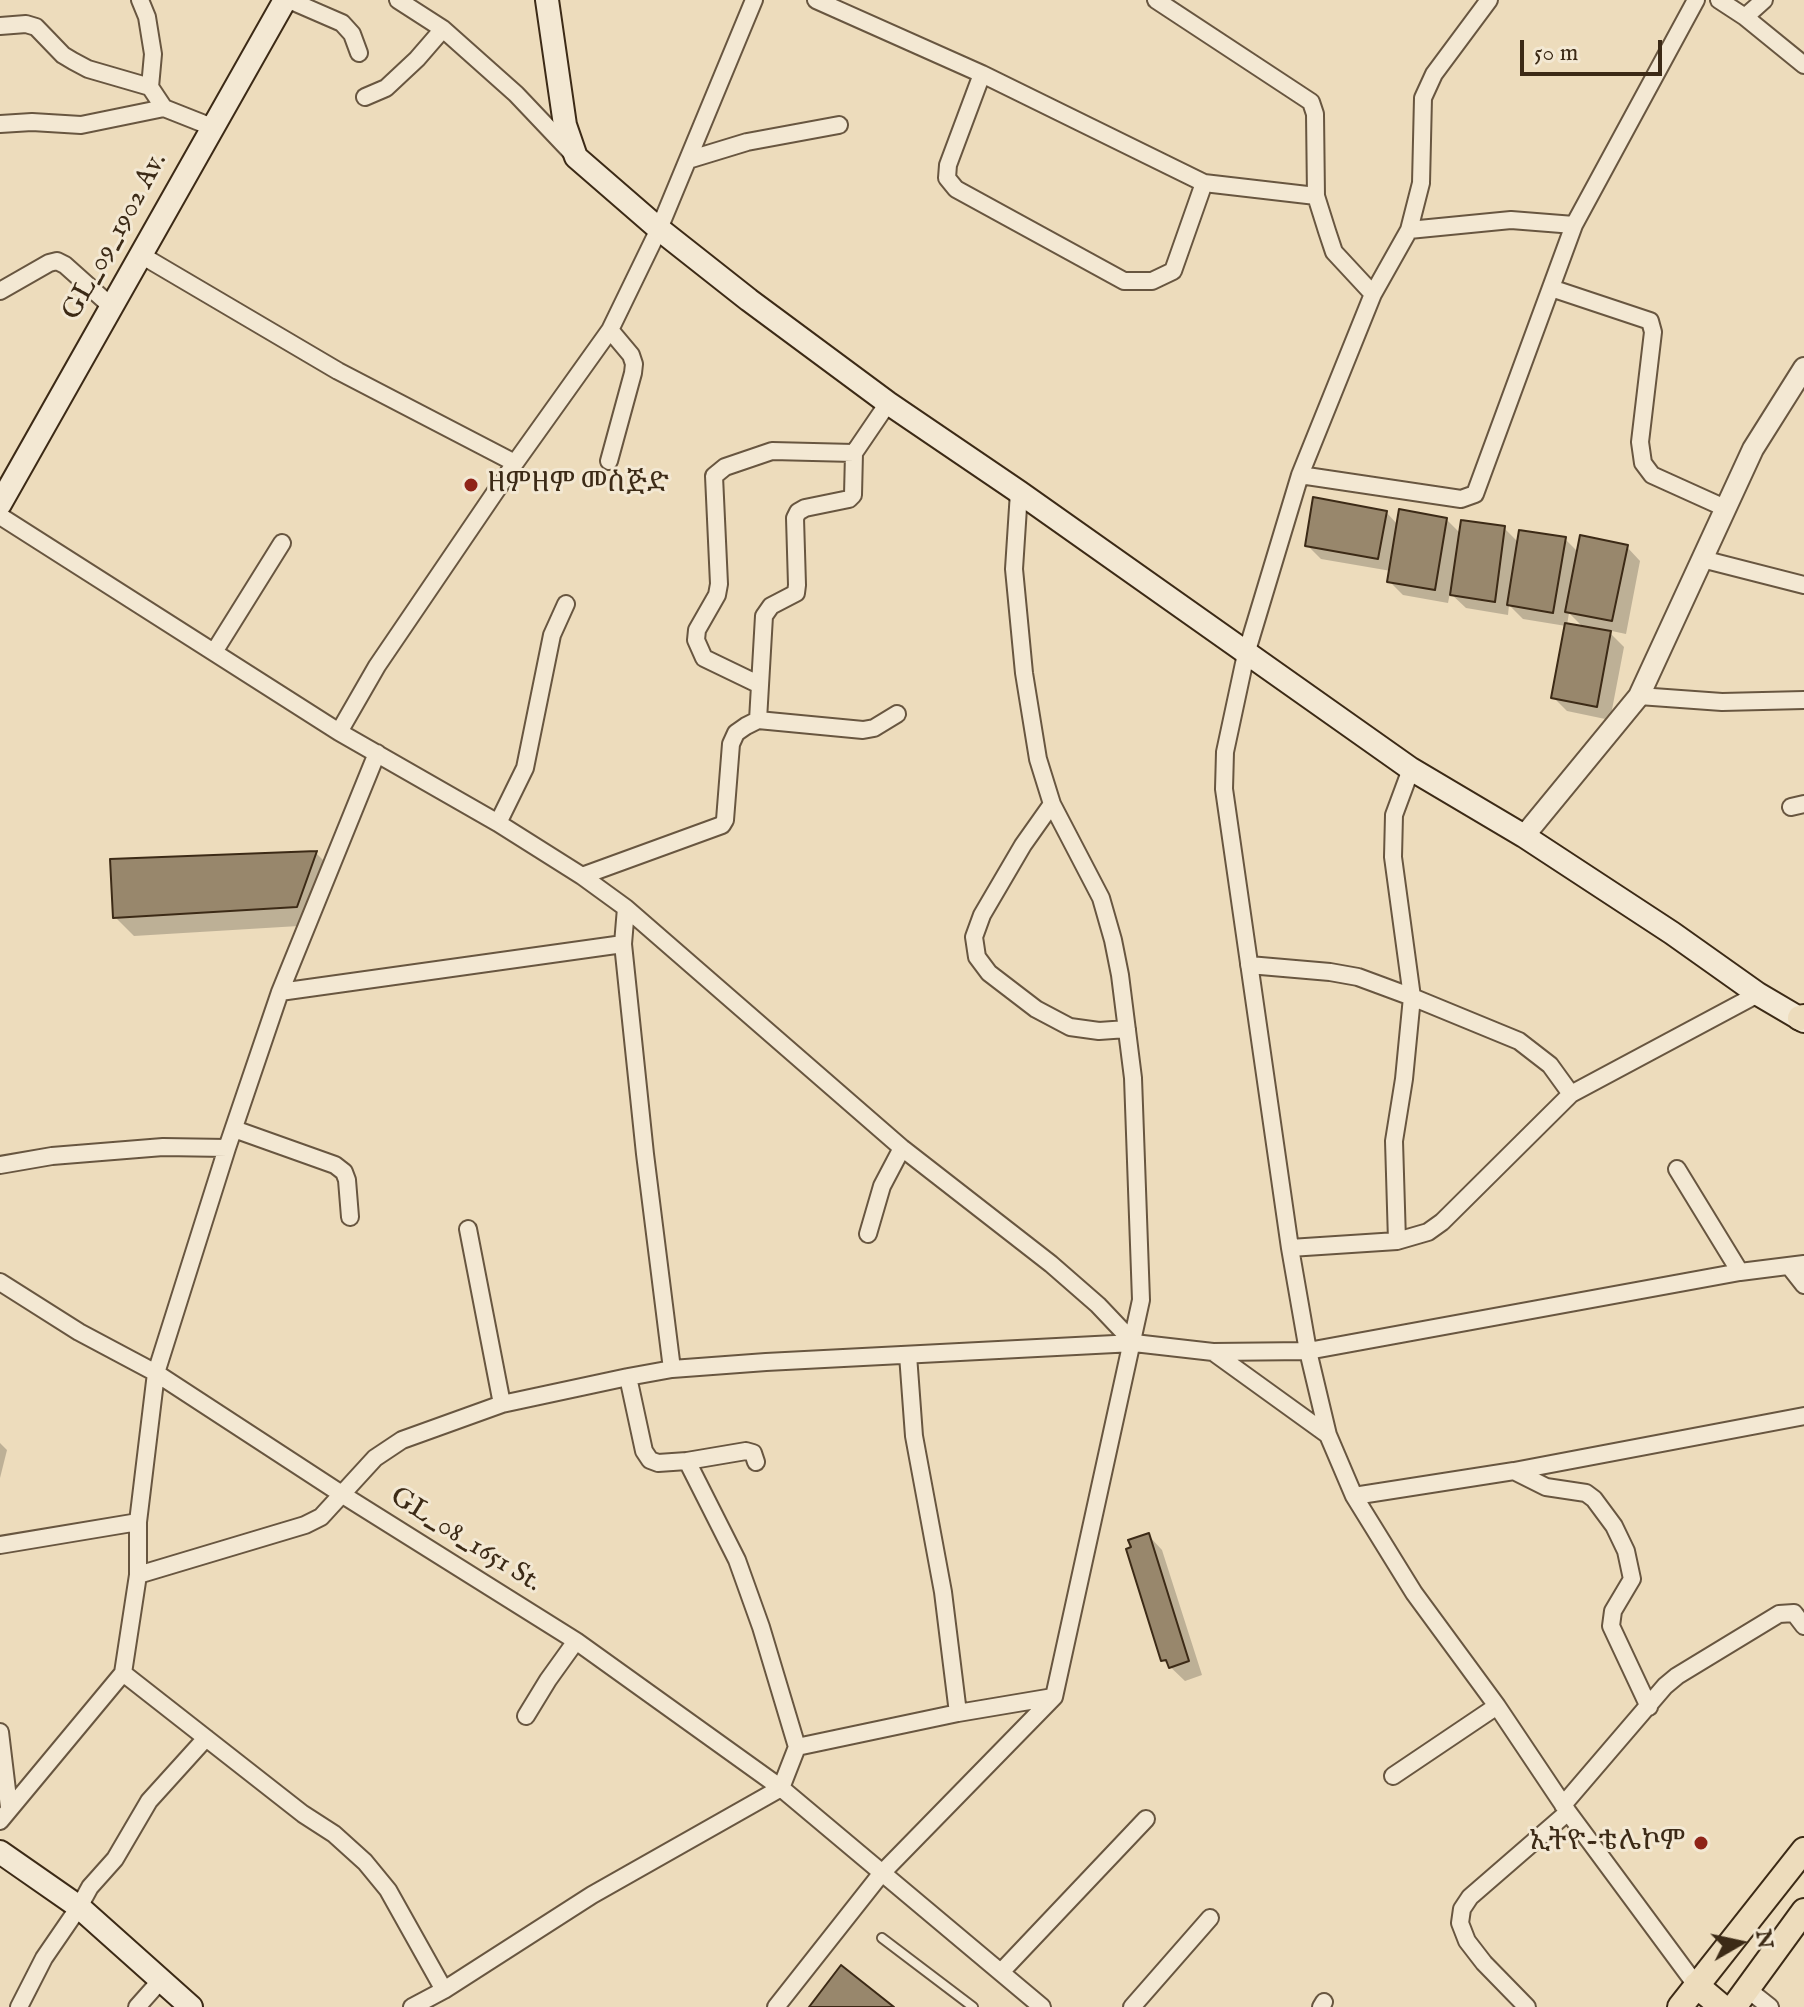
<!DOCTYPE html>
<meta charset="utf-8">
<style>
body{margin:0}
#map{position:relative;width:1804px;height:2007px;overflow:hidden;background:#eddcbc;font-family:"IM FELL English",serif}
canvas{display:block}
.north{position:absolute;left:1700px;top:1903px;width:80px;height:80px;-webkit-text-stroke:6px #f3e8d3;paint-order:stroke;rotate:81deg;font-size:22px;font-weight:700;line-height:32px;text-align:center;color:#3c2a16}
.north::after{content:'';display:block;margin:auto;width:28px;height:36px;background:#3c2a16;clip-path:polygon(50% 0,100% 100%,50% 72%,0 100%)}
.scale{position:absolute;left:1520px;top:40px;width:142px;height:36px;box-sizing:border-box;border:4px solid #3c2a16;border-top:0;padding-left:10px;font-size:24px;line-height:28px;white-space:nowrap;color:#3c2a16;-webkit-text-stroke:6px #f3e8d3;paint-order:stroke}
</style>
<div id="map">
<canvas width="1804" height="2007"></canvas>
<div class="north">N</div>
<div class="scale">50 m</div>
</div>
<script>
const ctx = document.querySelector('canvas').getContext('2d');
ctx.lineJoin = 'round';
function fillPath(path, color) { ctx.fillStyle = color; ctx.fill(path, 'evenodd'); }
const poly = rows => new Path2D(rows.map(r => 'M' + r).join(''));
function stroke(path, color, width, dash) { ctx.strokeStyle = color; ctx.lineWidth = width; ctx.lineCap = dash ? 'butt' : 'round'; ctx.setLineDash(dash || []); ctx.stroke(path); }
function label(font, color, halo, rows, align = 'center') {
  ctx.font = font + ' "IM FELL English","Noto Serif Ethiopic",serif'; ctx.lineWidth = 6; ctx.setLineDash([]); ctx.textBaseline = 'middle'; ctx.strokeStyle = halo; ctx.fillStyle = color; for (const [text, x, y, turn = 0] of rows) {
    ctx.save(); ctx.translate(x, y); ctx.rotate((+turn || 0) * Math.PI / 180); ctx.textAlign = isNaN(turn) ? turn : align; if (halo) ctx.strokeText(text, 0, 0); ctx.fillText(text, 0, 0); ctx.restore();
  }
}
const shadow = poly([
 [1386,512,1398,525,1446,519,1461,534,1504,528,1519,543,1565,539,1579,553,1627,547,1640,561,1626,634,1607,630,1624,647,1610,720,1567,711,1553,697,1566,626,1523,619,1509,605,1508,615,1466,608,1450,593,1448,603,1403,595,1389,581,1391,571,1321,559,1307,545],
 [1569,613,1584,628,1567,625],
 [316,853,335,872,315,925,134,936,115,917,112,861],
 [0,1443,7,1450,0,1478],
 [1149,1536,1162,1550,1202,1675,1185,1681,1163,1660]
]);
const building = poly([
 [1313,497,1387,511,1378,559,1305,546,1313,497],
 [1399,509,1447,518,1435,590,1387,582,1399,509],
 [1461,520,1505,526,1495,602,1450,595,1461,520],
 [1519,530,1566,537,1553,613,1507,605,1519,530],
 [1580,535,1628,545,1612,621,1565,612,1580,535],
 [1565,623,1611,631,1597,707,1551,698,1565,623],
 [317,851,297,907,113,918,110,859,317,851],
 [1149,1533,1189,1661,1169,1668,1166,1660,1161,1661,1126,1549,1131,1547,1128,1540,1149,1533],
 [841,1965,894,2007,809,2007,841,1965]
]);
const service = poly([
 [882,1938,973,2007]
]);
const minor = poly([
 [140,0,147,17,153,54,150,87],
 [289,0,342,23,352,34,359,53],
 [398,0,443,29,516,94,572,153],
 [816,0,982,74,1204,183,1316,196],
 [1156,0,1311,102,1315,114,1316,196,1327,231,1334,252,1373,294],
 [1489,0,1434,74,1423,98,1421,183,1409,230,1511,220,1574,225],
 [1719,0,1745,17,1804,65],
 [1745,17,1764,0],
 [0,26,26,24,36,27,63,55,73,61,88,69,150,87,164,108,212,127],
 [982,74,948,165,947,178,956,189,1124,281,1152,281,1173,271,1204,183],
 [365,97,386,88,417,59,443,29],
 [0,124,32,122,81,125,164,108],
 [688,160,747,142,839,125],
 [1409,230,1373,294,1300,475,1246,654,1225,752,1224,789,1290,1248,1308,1351,1328,1435,1354,1496,1414,1593,1497,1706,1568,1812,1696,1985],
 [141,255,338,371,515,463],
 [1551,288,1650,321,1653,332,1640,442,1643,463,1652,475,1725,508],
 [0,291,49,263,57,261,65,265,112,307],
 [609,461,633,373,634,364,631,355,610,330],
 [1300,475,1461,499,1475,494,1574,225,1696,0],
 [0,516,339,732,498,823,582,876,626,908,902,1148,1051,1264,1098,1305,1134,1343],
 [1702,559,1804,585],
 [214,652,282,543],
 [760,685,704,658,696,640,697,630,717,595,719,584,714,476,725,467,772,451,854,453,888,403],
 [1639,696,1722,702,1804,700],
 [758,720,764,616,771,606,796,593,797,585,795,518,798,512,805,508,849,499,853,495,854,453],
 [339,732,377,666,515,463,610,330,659,229,754,0],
 [1052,804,1023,845,982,915,974,937,977,957,989,973,1036,1009,1070,1027,1099,1031,1127,1029],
 [1791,807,1804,804],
 [498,823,525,768,552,635,566,604],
 [582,876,722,825,725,820,731,744,736,733,746,726,758,720,863,730,874,728,897,714],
 [626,908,623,944,645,1154,672,1369],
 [1249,965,1330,972,1358,977,1412,997,1519,1041,1550,1065,1571,1094],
 [280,992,623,944],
 [234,1129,335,1165,344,1172,347,1180,350,1217],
 [0,1165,52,1156,163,1147,227,1148],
 [1677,1169,1740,1272],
 [468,1229,502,1404],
 [868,1234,882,1186,902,1148],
 [1397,1241,1394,1141,1404,1079,1412,997,1393,857,1394,815,1411,769],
 [1290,1248,1397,1241,1428,1232,1442,1222,1571,1094,1758,994],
 [1789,1266,1804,1285],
 [0,1282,79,1332,156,1373,343,1495,576,1641,781,1788,1042,2007],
 [1213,1352,1328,1435],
 [908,1355,914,1436,943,1592,958,1713,1053,1697],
 [628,1377,644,1451,650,1460,658,1463,687,1461,737,1560,761,1627,797,1747],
 [687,1461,746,1451,753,1453,756,1462],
 [1514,1471,1546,1487,1586,1493,1594,1499,1614,1526,1626,1551,1632,1579,1613,1611,1611,1626,1649,1707],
 [1354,1496,1514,1471,1804,1416],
 [0,1545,138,1522],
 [138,1575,305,1525,321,1517,375,1458,402,1440,502,1404,628,1377,672,1369,766,1362,1134,1343,1213,1352,1308,1351,1740,1272,1804,1264],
 [123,1673,303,1814,334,1834,365,1862,388,1890,444,1990],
 [526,1716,548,1680,576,1641],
 [0,1732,9,1807],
 [1393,1776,1497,1706],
 [1563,1805,1665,1686,1677,1676,1779,1614,1794,1613,1804,1626],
 [0,1821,123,1673,138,1575,138,1522,156,1373,227,1148,280,992,377,753],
 [1001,1972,1146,1819],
 [1746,1988,1770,2007],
 [19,2007,44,1958,79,1907,90,1887,115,1859,149,1801,206,1738],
 [137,2007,161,1980],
 [412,2007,444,1990,592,1895,781,1788,797,1747,958,1713],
 [776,2007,881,1874,1054,1697,1141,1300,1133,1078,1120,975,1113,940,1101,898,1052,804,1038,759,1024,673,1014,569,1019,492],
 [1132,2007,1210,1918],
 [1321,2007,1324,2002],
 [1527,2007,1484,1963,1467,1941,1460,1923,1462,1909,1470,1897,1568,1812]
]);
const tertiary = poly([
 [1524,836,1639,696,1753,449,1804,368]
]);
const secondary = poly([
 [547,0,565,125,576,157,659,229,749,300,888,403,1019,492,1411,769,1524,836,1672,933,1758,994,1804,1021],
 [0,504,285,0],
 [0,1852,79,1907,191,2007]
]);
const primary = poly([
 [1800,1018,1804,1017],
 [1696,1985,1722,2007],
 [1680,2007,1804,1850],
 [1734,2007,1804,1911]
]);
const markers = [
 [471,485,8,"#8f2418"],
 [1701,1843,8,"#8f2418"]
];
const streetNames = [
 ["GL_09_1902 Av.",116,237,-61],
 ["GL_08_1651 St.",465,1541,32]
];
const poiNames = [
 ["ዘምዘም መስጅድ",487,485],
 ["ኢትዮ-ቴሌኮም",1685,1843,"right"]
];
fillPath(shadow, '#0003');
fillPath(building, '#98876c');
stroke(building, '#3c2a16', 2);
stroke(service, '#685640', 12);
stroke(minor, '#685640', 20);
stroke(tertiary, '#685640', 24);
stroke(secondary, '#3c2a16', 26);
stroke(primary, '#3c2a16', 28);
stroke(service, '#f3e8d3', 8);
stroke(minor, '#f3e8d3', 16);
stroke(tertiary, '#f3e8d3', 20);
stroke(secondary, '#f3e8d3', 22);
stroke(primary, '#eddcbc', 24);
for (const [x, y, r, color] of markers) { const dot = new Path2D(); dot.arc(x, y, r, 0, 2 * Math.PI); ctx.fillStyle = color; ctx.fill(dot); stroke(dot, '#f3e8d3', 3); }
label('28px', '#3c2a16', '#f3e8d3', streetNames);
label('28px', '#3c2a16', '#f3e8d3', poiNames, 'left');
</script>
